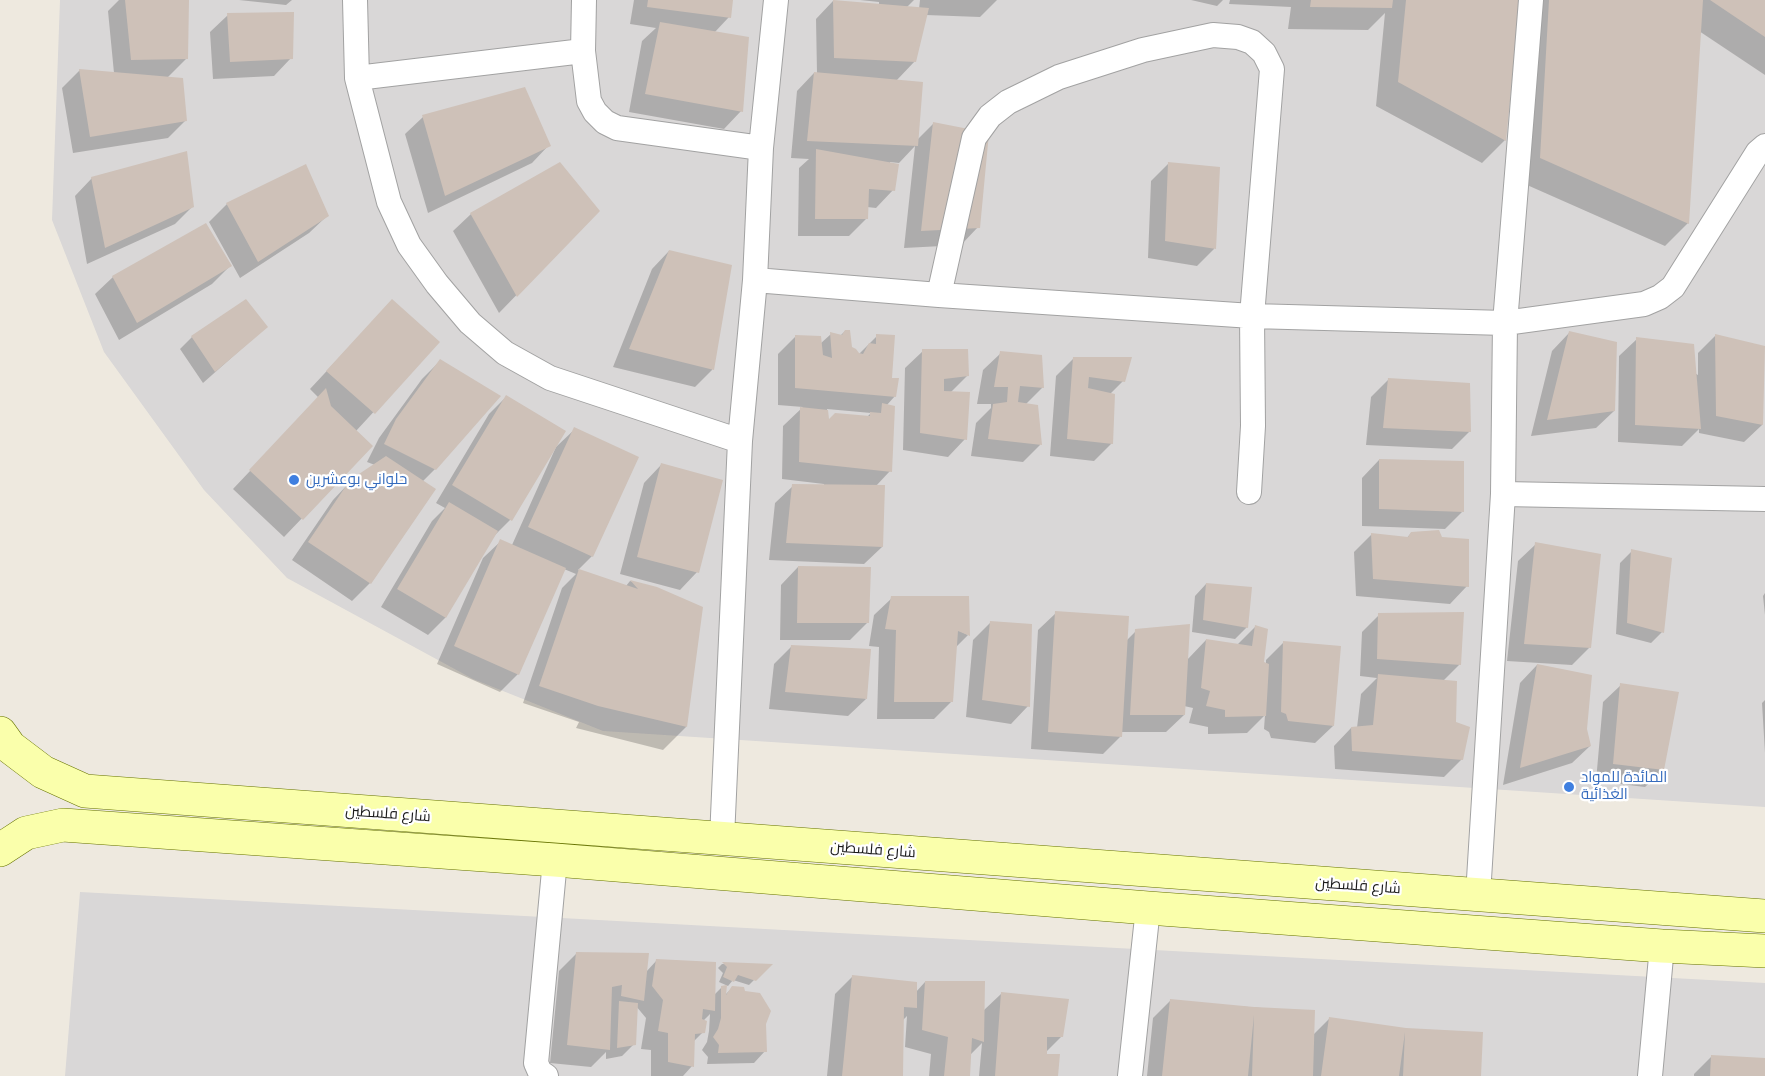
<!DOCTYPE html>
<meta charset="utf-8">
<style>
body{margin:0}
canvas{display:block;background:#eee9df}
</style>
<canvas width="1765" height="1076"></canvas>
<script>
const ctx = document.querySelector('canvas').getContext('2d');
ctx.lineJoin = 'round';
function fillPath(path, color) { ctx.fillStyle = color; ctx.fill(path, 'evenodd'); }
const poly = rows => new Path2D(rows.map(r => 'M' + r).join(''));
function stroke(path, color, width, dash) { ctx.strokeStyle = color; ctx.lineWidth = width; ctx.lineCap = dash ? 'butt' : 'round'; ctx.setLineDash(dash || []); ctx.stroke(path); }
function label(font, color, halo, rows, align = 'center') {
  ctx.font = font + ' "PT Sans",Cairo,sans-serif'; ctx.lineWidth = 4.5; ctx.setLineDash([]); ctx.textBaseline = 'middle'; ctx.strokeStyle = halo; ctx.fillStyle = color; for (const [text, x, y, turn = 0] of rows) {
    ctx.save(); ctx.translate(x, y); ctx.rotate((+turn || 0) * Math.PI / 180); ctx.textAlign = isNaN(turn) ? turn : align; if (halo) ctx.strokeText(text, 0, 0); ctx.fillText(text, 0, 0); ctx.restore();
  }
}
const residential = poly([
 [60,0,1765,0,1765,807,603,731,473,679,287,578,204,490,104,352,52,220],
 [80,892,1765,983,1765,1076,65,1076]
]);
const shadow = poly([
 [119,0,188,0,187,58,167,78,186,120,168,138,73,153,62,88,80,70,114,73,108,11],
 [239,0,292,0,286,5],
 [634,0,731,0,729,17,714,33,741,111,724,129,629,112,642,41,656,28,630,24],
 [860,0,914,0,906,8,919,9,920,0,997,0,980,17,926,15,915,61,896,81,917,140,933,124,978,227,961,245,904,248,915,146,899,163,890,162,893,190,876,208,867,207,867,218,849,236,798,236,799,168,809,159,791,158,797,91,814,73,817,73,816,19,833,1,879,5,879,2],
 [1191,0,1223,0,1217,6],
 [1230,0,1519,0,1505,140,1482,163,1376,106,1385,13,1368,30,1288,29,1291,7,1229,4],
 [1528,0,1765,0,1765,75,1699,31,1688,223,1665,246,1518,181],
 [228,15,291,58,274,76,213,79,210,32],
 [423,117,549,145,532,163,428,213,405,134],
 [1169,163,1218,168,1214,249,1197,266,1148,258,1151,181],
 [92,178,193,206,175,224,87,264,75,196],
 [227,204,327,216,309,233,240,278,209,222],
 [598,211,499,313,453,231,471,214],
 [669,251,730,266,712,370,695,387,613,367,652,269],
 [230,266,212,284,119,340,95,294,113,277],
 [392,301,438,342,356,431,371,446,284,537,233,489,319,398,310,389],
 [266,327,203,383,180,349,192,337],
 [845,331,851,348,858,355,877,336,895,396,886,406,890,471,875,487,882,547,864,564,769,560,775,503,793,486,824,486,824,484,782,479,783,426,803,407,778,405,778,354,796,336,820,344,831,334,840,336],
 [827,409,871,413,867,417,828,422],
 [1569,333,1614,411,1596,428,1531,436,1552,351],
 [1715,336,1763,347,1762,425,1744,442,1699,433,1699,429,1682,446,1618,442,1619,356,1637,339,1698,375,1698,353],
 [923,351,967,376,951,392,965,439,948,457,903,450,905,368],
 [1001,353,1043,387,1025,405,1037,406,1040,445,1023,462,971,456,976,423,991,408,991,404,977,404,983,370],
 [1074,358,1123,381,1110,394,1112,443,1094,461,1050,456,1056,376],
 [440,361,435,469,422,482,434,490,370,583,352,601,292,560,333,500,351,481,375,465,367,462,379,438,422,379],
 [1389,379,1470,431,1452,449,1366,445,1371,397],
 [506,397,510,520,492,538,445,618,428,635,381,607,432,521,445,508,436,503,489,414],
 [575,429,592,556,578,570,626,586,630,581,656,589,686,727,663,750,576,728,579,722,523,703,562,588,576,574,564,569,518,674,500,692,437,664,483,558,501,541,512,545,556,447],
 [1379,460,1462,512,1445,529,1362,526,1362,478],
 [661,465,697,572,680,590,620,574,644,483],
 [1411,533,1467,586,1450,604,1356,596,1354,552,1372,534,1406,539],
 [1536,544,1590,647,1572,665,1507,661,1518,561],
 [1632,551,1662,632,1651,643,1616,634,1620,563],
 [798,567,867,623,850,640,780,640,781,585],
 [1206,584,1247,627,1235,639,1192,632,1195,596],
 [1765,593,1765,615,1763,596],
 [892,598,968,635,955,648,952,701,934,719,877,719,879,647,869,646,874,615],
 [1056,613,1126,641,1136,631,1187,660,1206,640,1237,645,1255,627,1262,663,1266,664,1266,660,1283,643,1333,726,1315,743,1271,738,1269,732,1264,729,1265,715,1247,733,1208,734,1208,727,1189,723,1193,708,1184,706,1184,715,1166,732,1121,732,1121,736,1103,754,1031,749,1038,630],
 [1379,615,1460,664,1443,681,1455,723,1462,759,1444,777,1335,769,1334,746,1351,728,1357,728,1361,694,1377,678,1360,676,1362,632],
 [990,623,1028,706,1011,724,966,717,973,640],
 [792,646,866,699,848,716,769,709,774,664],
 [1537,665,1590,746,1572,763,1503,785,1520,683],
 [1621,685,1663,770,1645,787,1596,781,1603,702],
 [1765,700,1765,753,1762,703],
 [576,954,646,972,657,960,713,996,722,987,725,995,733,987,764,1024,765,1051,754,1063,707,1064,708,1057,702,1050,707,1042,709,1031,710,1014,703,1021,703,1032,693,1042,692,1066,683,1076,651,1076,651,1050,641,1049,646,1018,636,1006,634,1044,622,1056,606,1059,606,1052,591,1067,550,1063,559,971],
 [722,964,769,965,749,985,733,980,728,986,719,982,723,973,718,968],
 [852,977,916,992,925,982,983,1011,1001,994,1062,1036,1045,1053,1057,1076,979,1076,982,1043,970,1055,968,1076,929,1076,931,1054,905,1047,907,1016,902,1021,901,1076,827,1076,835,994],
 [1170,1001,1314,1012,1313,1035,1330,1018,1406,1029,1479,1076,1147,1076,1153,1018],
 [1712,1056,1765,1060,1765,1076,1694,1076,1694,1074]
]);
const building = poly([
 [125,0,189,0,188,59,131,60],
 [648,0,733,0,731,18,647,7],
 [833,0,929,8,916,62,834,58],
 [1311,0,1393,0,1392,8,1310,7],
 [1406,0,1520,0,1506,141,1398,82],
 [1549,0,1703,0,1689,224,1540,158],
 [1710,0,1765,0,1765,37],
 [294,12,293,59,230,62,227,13],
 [660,22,749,37,743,112,645,94],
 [79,69,183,78,187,121,90,137],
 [814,72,923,82,918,146,807,141],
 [525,87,551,146,445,196,422,115],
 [933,122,989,133,980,228,921,231],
 [816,149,899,164,895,191,869,189,868,219,815,219],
 [187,151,194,207,105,248,91,177],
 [560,162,600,211,517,297,470,213],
 [1168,162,1220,167,1216,249,1165,241],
 [306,164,329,216,258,262,226,203],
 [206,223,232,266,137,323,112,276],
 [669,250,732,265,714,370,629,349],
 [246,299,268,327,215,372,191,336],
 [392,299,440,342,375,414,326,371],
 [845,330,850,330,852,347,856,349,859,353,863,354,869,343,876,344,876,334,895,335,892,378,899,378,896,397,795,388,795,335,821,336,823,355,832,358,830,332,842,335],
 [1569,331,1617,342,1615,411,1547,420],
 [1715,334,1765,346,1763,425,1716,416],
 [1636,337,1694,344,1701,429,1635,425],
 [922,349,968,349,969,376,944,379,944,391,970,392,967,440,920,433],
 [1000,351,1042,355,1044,388,1020,386,1018,402,1038,405,1042,445,988,439,993,404,1007,402,1008,387,994,387],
 [1073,357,1132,357,1125,382,1089,377,1088,388,1115,394,1113,444,1067,439],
 [440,359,501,396,436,470,384,444,396,419],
 [1388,378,1470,383,1471,432,1383,428],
 [326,388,331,406,373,446,303,520,249,470],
 [506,395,566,431,512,521,452,485],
 [882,403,895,406,892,472,799,462,800,407,828,410,829,419,835,413,870,416,870,412,881,413],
 [574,427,639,457,593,557,528,527],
 [386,456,436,489,371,584,308,542,350,480],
 [1379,459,1464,461,1464,512,1379,509],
 [661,463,723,480,699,573,637,557],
 [792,484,885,485,883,547,786,543],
 [449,502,498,531,446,618,397,589],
 [1439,530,1442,537,1469,539,1469,587,1373,579,1371,533,1408,537,1411,532],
 [500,539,566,568,519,675,454,646],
 [1535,542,1601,554,1591,648,1524,644],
 [1631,549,1672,558,1664,633,1627,623],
 [798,566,871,567,869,623,797,623],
 [579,569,638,589,630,580,657,587,703,607,687,727,598,706,539,686],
 [1206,583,1252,587,1248,628,1203,620],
 [891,596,969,596,970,636,958,631,953,702,894,702,896,630,885,629],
 [1055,611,1129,616,1122,737,1048,732],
 [1464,612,1461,665,1377,659,1378,613],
 [990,621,1032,624,1030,707,982,700],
 [1190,624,1185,715,1130,715,1135,629],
 [1255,625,1268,629,1264,662,1269,664,1266,716,1225,717,1225,710,1206,706,1210,691,1201,688,1206,639,1252,646],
 [1283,641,1341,646,1334,726,1288,721,1286,714,1281,712],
 [791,645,871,649,867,699,785,692],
 [1537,664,1592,675,1587,729,1591,746,1520,768],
 [1378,674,1457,681,1456,722,1470,727,1463,760,1352,751,1351,727,1373,725],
 [1620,683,1679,692,1664,770,1613,764],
 [576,952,649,953,644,1001,621,996,622,985,612,987,610,1050,567,1045],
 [656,959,716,962,715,1011,703,1009,702,1019,707,1021,705,1033,695,1034,694,1067,668,1062,668,1033,658,1031,663,1000,652,986],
 [722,962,773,964,756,981,738,975,734,982,723,977,727,967],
 [852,975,917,982,917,1008,904,1007,903,1076,842,1076],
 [925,981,985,981,984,1042,972,1038,970,1076,944,1076,948,1037,922,1030],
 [727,985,726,995,732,986,744,987,745,991,760,993,771,1011,766,1024,767,1052,718,1053,719,1045,713,1037,718,1029,721,1018,721,986],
 [1001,992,1069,999,1063,1037,1047,1037,1047,1054,1060,1054,1058,1076,995,1076],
 [1170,999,1254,1007,1315,1010,1313,1076,1252,1076,1254,1015,1248,1076,1162,1076],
 [619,1001,638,1003,636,1045,617,1048],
 [1329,1017,1406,1028,1483,1032,1481,1076,1403,1076,1405,1032,1399,1076,1321,1076],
 [1711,1055,1765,1058,1765,1076,1710,1076]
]);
const street = poly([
 [355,0,357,78,389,202,409,245,437,284,470,323,505,353,550,378,740,441],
 [584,0,583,51,589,101,595,112,605,122,617,128,761,148],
 [357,78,583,51],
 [755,280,939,295,1252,316,1505,323,1644,304,1660,297,1673,287,1758,152,1765,146],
 [939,295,974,138,990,116,1008,102,1059,77,1143,50,1213,35,1238,37,1252,42,1264,53,1272,69,1252,316,1253,426,1249,492],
 [1503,494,1765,499],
 [722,838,740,441,755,280,761,148,776,0],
 [1478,895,1503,494,1505,323,1531,0],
 [546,1076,540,1072,536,1063,555,860],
 [1130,1076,1148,908],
 [1650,1076,1662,946]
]);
const secondary = poly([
 [0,733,10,747,43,772,85,791,1765,916],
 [0,850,26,833,63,825,555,860,1148,908,1662,946,1765,951]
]);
const markers = [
 [294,480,6,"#3f7fe0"],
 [1569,787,6,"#3f7fe0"]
];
const shopNames = [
 ["حلواني بوعشرين",306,480],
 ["المائدة للمواد",1581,778],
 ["الغذائية",1581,795]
];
const streetNames = [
 ["شارع فلسطين",388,814,4],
 ["شارع فلسطين",873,850,4],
 ["شارع فلسطين",1358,886,4]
];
fillPath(residential, '#d9d7d7');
fillPath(shadow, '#0003');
fillPath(building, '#cec1b8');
stroke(street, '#a2a2a2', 26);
stroke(secondary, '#667300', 34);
stroke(street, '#fff', 24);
stroke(secondary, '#faffab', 33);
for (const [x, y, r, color] of markers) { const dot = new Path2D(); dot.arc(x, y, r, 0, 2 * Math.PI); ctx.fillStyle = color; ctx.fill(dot); stroke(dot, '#fff', 2); }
label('15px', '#366cbe', '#fff', shopNames, 'left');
label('15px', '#1b1b1b', '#fff', streetNames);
</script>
